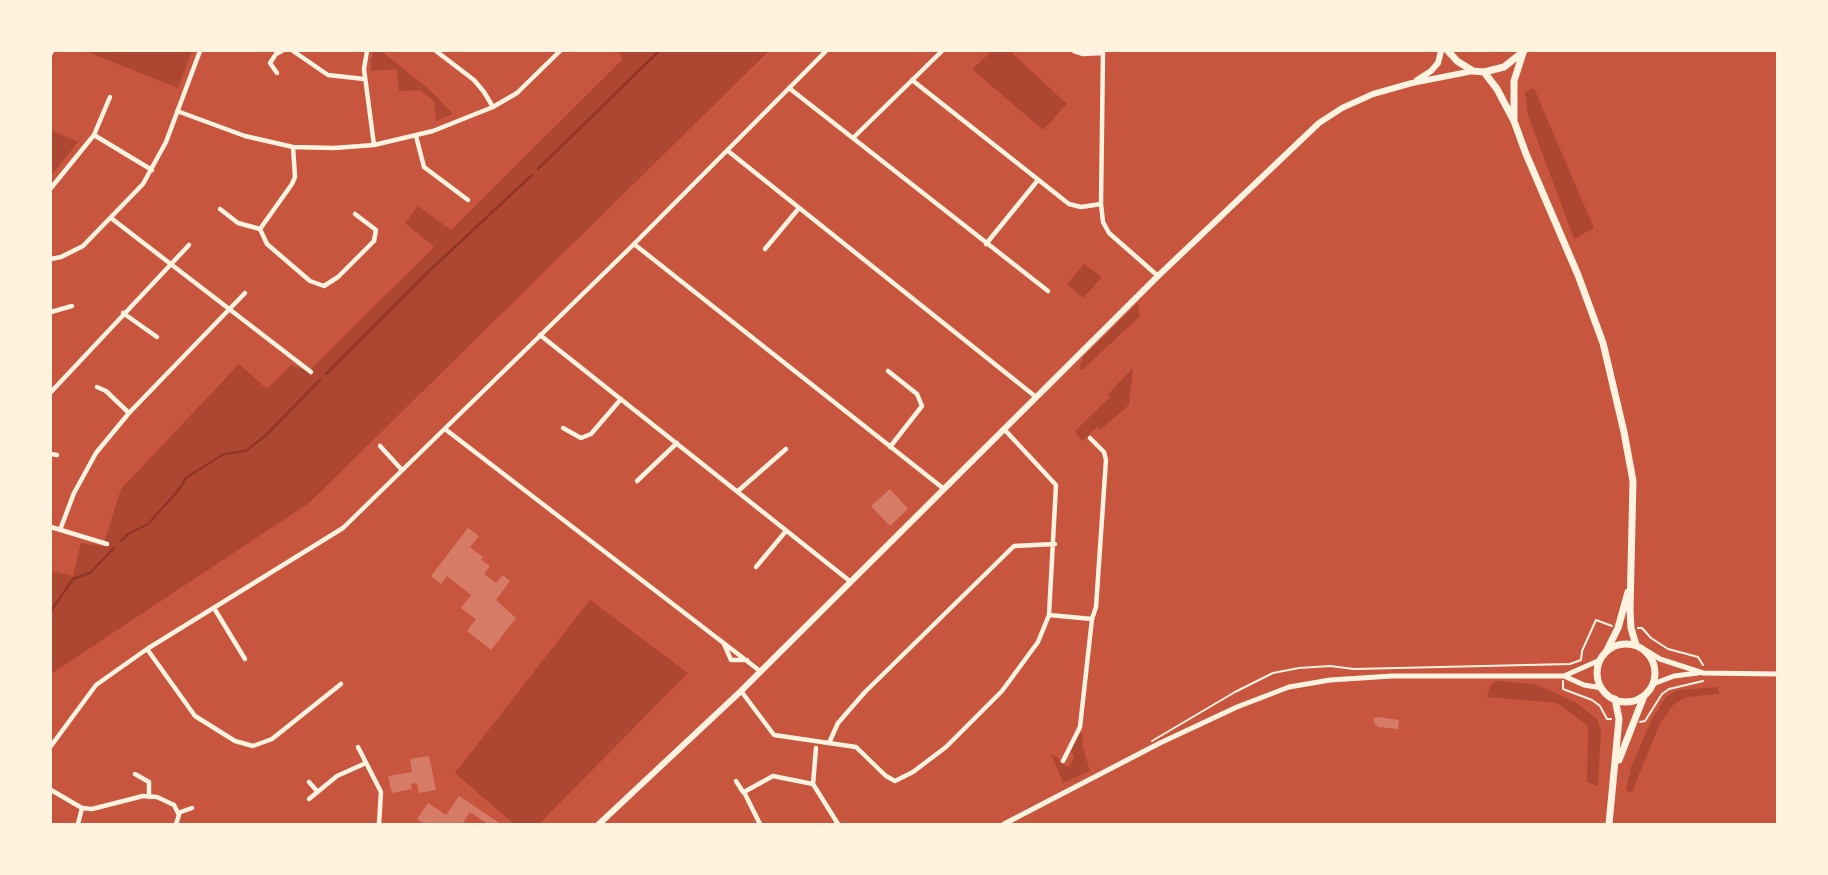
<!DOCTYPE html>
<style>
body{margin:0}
#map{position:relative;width:1828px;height:875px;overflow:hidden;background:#c8553d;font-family:Overpass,sans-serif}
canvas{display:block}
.frame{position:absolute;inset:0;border:52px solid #fff3e0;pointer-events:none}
</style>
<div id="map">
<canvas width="1828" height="875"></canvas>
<div class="frame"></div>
</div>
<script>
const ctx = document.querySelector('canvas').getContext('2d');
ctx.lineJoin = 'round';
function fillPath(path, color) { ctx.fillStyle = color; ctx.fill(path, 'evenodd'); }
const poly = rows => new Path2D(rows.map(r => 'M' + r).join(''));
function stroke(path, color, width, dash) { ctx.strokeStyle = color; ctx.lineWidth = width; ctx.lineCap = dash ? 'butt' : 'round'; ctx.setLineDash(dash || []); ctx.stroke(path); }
const green = poly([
 [91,51,192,51,178,88,90,53],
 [374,51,381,51,431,91,453,114,436,121,434,101,420,90,399,91,397,69,371,71,371,59],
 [618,51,769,51,309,503,51,674,51,571,73,576,81,543,103,546,121,489,239,364,267,389,291,365,309,371,434,247,405,223,418,206,451,230,623,59],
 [992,51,1010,51,1067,104,1043,130,972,69],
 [1534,88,1594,228,1574,239,1528,115,1525,92],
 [51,130,78,142,51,176],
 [1084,264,1102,277,1083,298,1067,284],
 [1138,303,1140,316,1082,370,1079,368,1083,357],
 [1133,368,1129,405,1100,430,1097,427,1082,441,1075,431,1110,397,1108,394],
 [590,600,688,673,539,824,514,824,455,773],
 [1496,681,1535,684,1575,702,1597,719,1601,730,1598,786,1587,782,1588,726,1557,703,1487,697,1490,686],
 [1717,687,1720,694,1686,697,1674,704,1660,723,1632,792,1626,791,1631,767,1652,719,1666,697,1678,690],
 [1080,733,1083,734,1082,744,1090,771,1063,783,1051,754,1059,758,1058,762,1069,767,1074,757,1071,751]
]);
const stream = poly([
 [538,169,659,51],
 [326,374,427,273,532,175],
 [121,541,128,534,148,524,176,493,187,477,224,454,246,451,265,436,320,380],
 [51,611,73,579,90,573,114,548]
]);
const building = poly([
 [890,489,908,509,890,526,871,506],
 [468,528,479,536,470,547,483,557,481,560,490,566,484,574,496,583,503,575,510,581,496,600,516,618,491,650,467,631,476,619,461,608,471,595,447,576,441,584,431,576],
 [1379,717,1399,720,1398,729,1377,727,1377,725,1374,724,1374,718],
 [429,756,436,790,419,793,417,783,411,784,412,789,392,793,388,776,412,772,410,759],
 [459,796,501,824,488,824,470,812,462,824,424,824,417,819,428,803,446,815]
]);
const path = poly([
 [1638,628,1642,628,1651,638,1668,649,1698,657,1703,665],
 [1563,681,1563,689,1592,700,1600,706,1607,719,1611,719],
 [1640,722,1645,721,1662,694,1669,689,1703,681],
 [1152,741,1235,692,1273,673,1299,668,1330,666,1354,669,1570,664,1581,660,1582,651,1596,620,1612,626]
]);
const minor = poly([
 [293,51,328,75,364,79],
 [367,51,364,69,374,145],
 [436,51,474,80,484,92,493,107],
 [1074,51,1083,54,1103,53],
 [1103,51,1101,204,1103,222,1109,233,1158,276],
 [51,53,52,51],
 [277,73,270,63,276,54,282,51],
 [912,80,1069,204,1081,207,1101,204],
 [789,88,1048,291],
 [177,111,245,136,293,147,334,148,374,145,433,131,493,107,517,93,560,51],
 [94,135,152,170],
 [416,136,424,167,468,200],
 [853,138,942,51],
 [293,147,295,177,292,184,260,229,267,244,310,281,324,286,338,277,374,241,376,230,355,214],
 [728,151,1036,397],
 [51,188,94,135,110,97],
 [220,209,238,223,260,229],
 [111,218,311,372],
 [634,244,944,489],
 [986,244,1038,180],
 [765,249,799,208],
 [51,259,61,257,83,246,143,184,166,142,200,51],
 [51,312,72,306],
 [123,313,157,337],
 [540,335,851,582],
 [888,371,917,394,922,406,890,447],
 [97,387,106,391,129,413],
 [51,392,189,245],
 [563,428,581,438,591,434,621,399],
 [445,429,760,671],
 [380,446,402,470],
 [51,454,57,455],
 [637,481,677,443],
 [738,491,786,449],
 [51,527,107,544],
 [60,530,74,493,96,453,129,413,245,293],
 [756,567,786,531],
 [214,608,245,659],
 [1049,615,1092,619,1096,607,1106,460,1104,452,1090,438],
 [724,644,731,660,747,660],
 [147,649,195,716,235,741,253,746,272,739,341,684],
 [741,691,774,735,856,747,886,776,895,781,913,772,946,747,1002,691,1038,642,1049,615,1056,485,1004,429],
 [829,743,838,723,865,692,1014,546,1055,544],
 [51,746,96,685,147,649,343,528,634,244,826,51],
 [358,747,381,792,379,824],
 [1063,761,1080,727,1092,619],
 [135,774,149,782,149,797],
 [736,781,743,792],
 [309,782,317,791],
 [813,784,816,748],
 [51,790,82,808,92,809,143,796,157,797,174,805,179,815,176,824],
 [309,799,337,776,366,763],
 [178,813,192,808],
 [78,824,82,808],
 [760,824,744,792,773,776,813,784,838,824]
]);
const tertiary = poly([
 [1647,651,1660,659,1703,673,1777,674],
 [1564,676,1584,685,1602,688],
 [1653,684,1674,676,1698,673],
 [1004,824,1160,743,1237,707,1289,687,1330,680,1392,676,1564,676,1600,660]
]);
const secondary = poly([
 [1417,80,1431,71,1438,63,1441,51],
 [599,824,741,691,1158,276,1319,123,1342,108,1373,94,1412,83,1473,71]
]);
const trunk = poly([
 [1448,51,1457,61,1473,71,1484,72,1504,67,1524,51],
 [1484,72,1497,89,1514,121,1526,154,1578,275,1603,343,1624,432,1633,481,1630,610,1631,628,1636,645],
 [1514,120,1514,81,1523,53],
 '1597 673a29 29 0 1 1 58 0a29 29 0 1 1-58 0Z',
 [1607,650,1618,628,1628,592],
 [1619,760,1644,696],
 [1609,824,1619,719,1615,699]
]);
fillPath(green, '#ae4732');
stroke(stream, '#8f3625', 2.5);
fillPath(building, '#d67c66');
stroke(path, '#fff3e0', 2);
stroke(minor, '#fff3e0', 4.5);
stroke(tertiary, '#fff3e0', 5);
stroke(secondary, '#fff3e0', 6);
stroke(trunk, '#fff3e0', 7);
</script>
